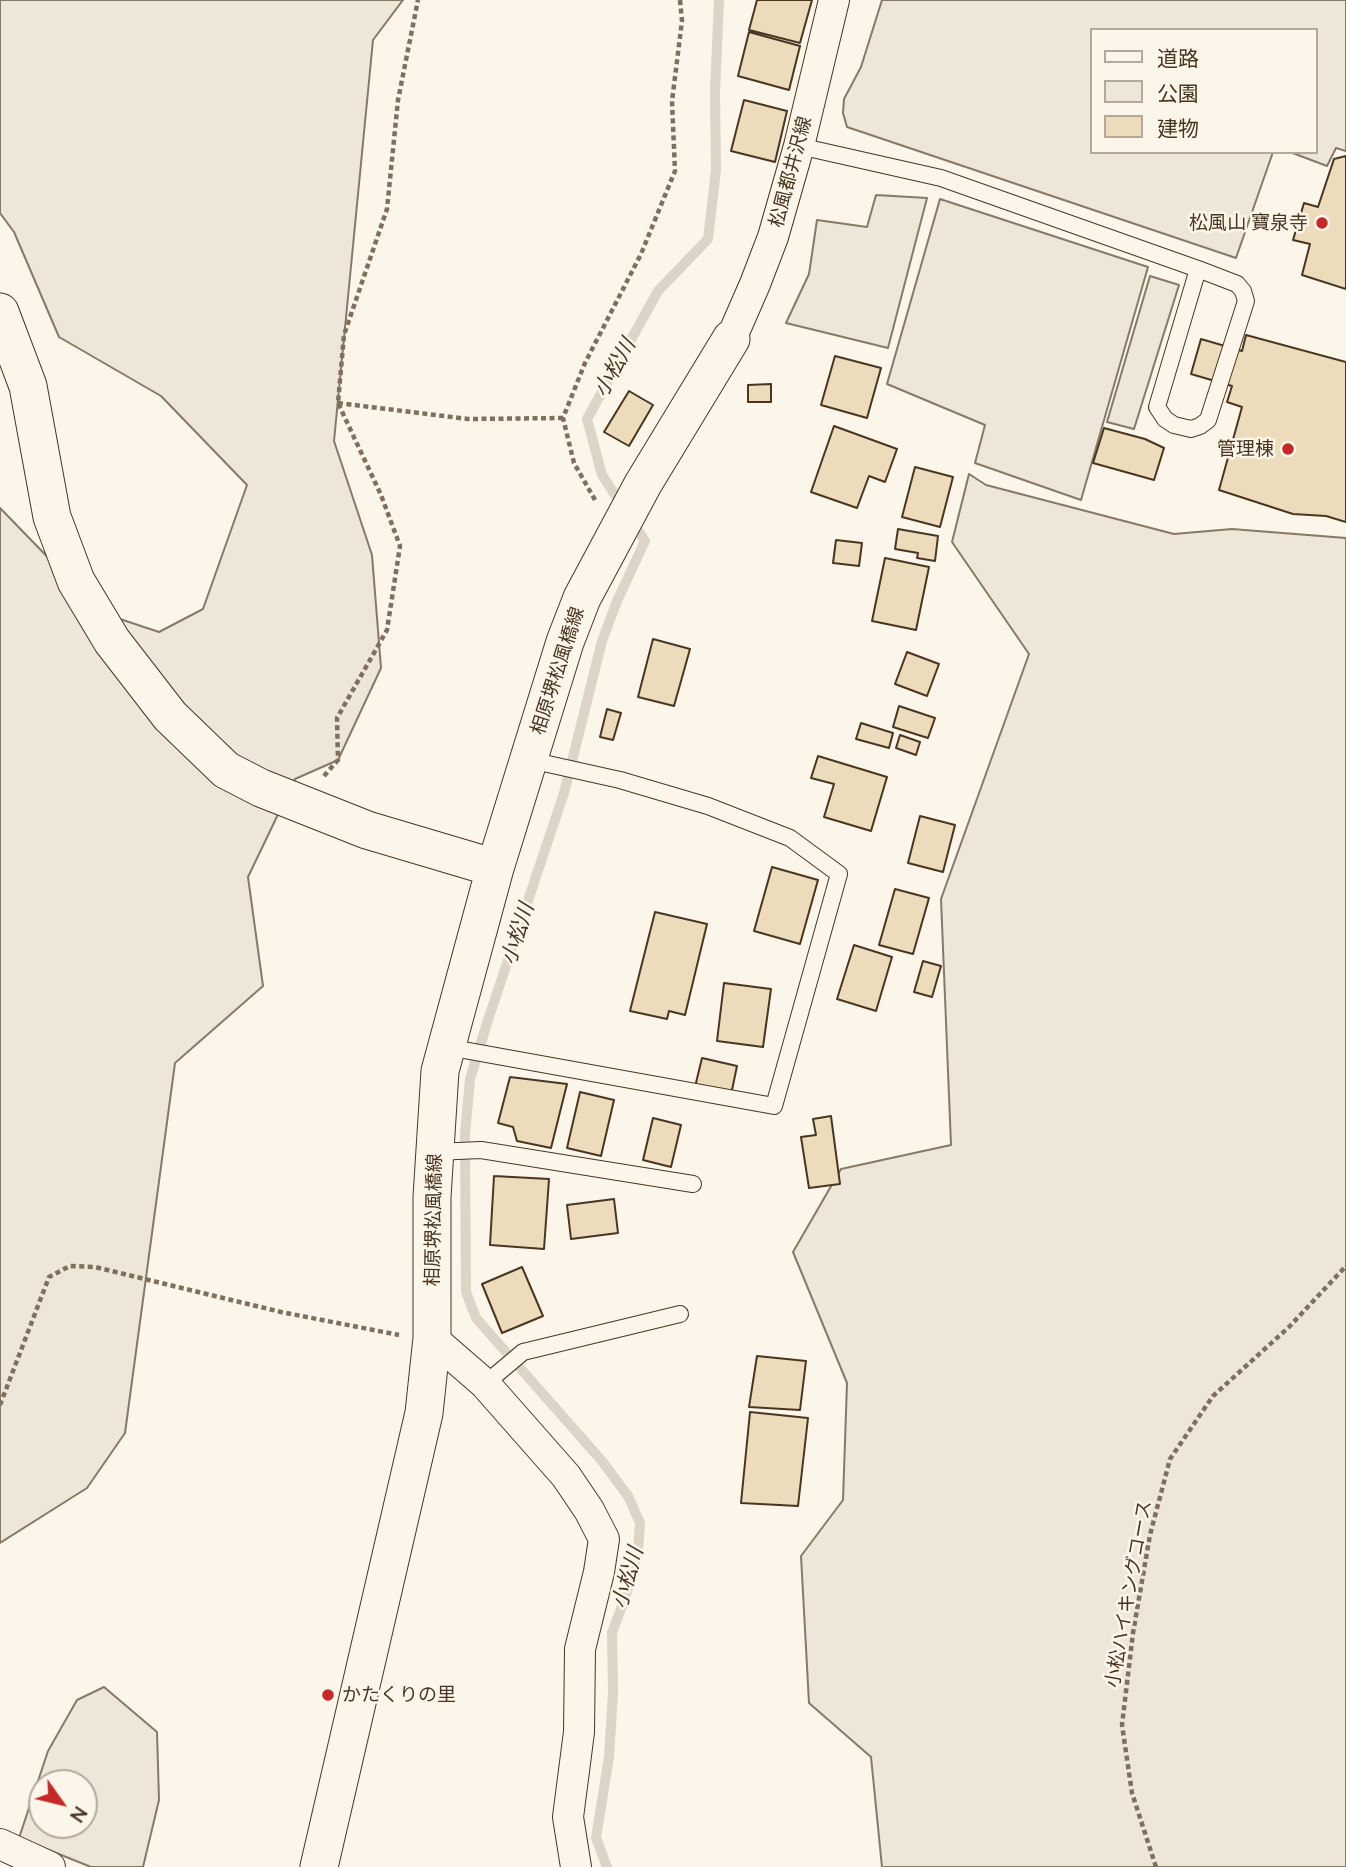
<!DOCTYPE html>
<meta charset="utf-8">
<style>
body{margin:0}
#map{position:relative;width:1346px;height:1867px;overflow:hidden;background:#fbf6e9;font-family:Mulish,"Noto Sans JP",sans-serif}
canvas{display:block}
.legend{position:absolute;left:1090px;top:28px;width:228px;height:126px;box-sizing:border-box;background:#fbf6e9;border:2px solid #b4a999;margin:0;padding:9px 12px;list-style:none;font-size:21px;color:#4a3520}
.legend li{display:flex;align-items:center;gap:14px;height:35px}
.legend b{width:35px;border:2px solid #b4a999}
.north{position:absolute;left:28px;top:1769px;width:70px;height:70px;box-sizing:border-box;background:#fbf6e9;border:2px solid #b4a999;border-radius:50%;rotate:124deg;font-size:19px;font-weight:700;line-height:28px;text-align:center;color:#4a3520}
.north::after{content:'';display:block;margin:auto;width:24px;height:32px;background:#c62828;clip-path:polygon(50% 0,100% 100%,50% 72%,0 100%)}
</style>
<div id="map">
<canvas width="1346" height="1867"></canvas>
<ul class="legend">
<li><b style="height:9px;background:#fbf6e9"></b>道路</li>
<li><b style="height:19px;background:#ede6d9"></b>公園</li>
<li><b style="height:19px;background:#ecdcbc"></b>建物</li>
</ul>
<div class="north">N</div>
</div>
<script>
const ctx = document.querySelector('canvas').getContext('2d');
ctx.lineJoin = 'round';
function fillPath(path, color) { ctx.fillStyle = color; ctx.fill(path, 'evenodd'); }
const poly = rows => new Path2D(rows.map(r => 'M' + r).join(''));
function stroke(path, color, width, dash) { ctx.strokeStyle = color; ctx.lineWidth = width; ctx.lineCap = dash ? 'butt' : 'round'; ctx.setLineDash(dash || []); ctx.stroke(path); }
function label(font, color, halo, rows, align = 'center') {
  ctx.font = font + ' Mulish,"Noto Sans JP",sans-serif'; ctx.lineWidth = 5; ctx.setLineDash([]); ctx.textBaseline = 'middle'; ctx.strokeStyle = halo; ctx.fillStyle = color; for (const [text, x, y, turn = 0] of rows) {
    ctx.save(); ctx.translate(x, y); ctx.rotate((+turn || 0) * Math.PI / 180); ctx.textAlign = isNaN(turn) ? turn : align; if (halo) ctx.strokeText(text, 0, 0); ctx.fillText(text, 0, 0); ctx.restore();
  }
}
const green = poly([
 [0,0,403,0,373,40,334,441,372,555,381,668,338,760,295,779,248,877,263,986,175,1063,125,1433,87,1488,0,1543,0,508,102,613,159,632,203,609,247,485,161,396,59,337,14,232,0,213,0,0],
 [882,0,1346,0,1346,151,1336,148,1327,166,1290,152,1316,152,1316,30,1092,30,1092,152,1273,152,1236,258,847,127,843,113,844,99,861,67,882,0],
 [940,199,1148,267,1081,500,975,463,985,425,887,384,940,199],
 [969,474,986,485,1174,534,1232,529,1346,538,1346,1867,882,1867,871,1757,809,1703,801,1556,843,1500,847,1383,793,1252,841,1169,951,1145,941,899,1029,654,952,542,969,474],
 [104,1687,157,1732,159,1800,143,1867,91,1867,19,1838,48,1751,77,1700,104,1687],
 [42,1783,84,1783,84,1825,42,1825,42,1783]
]);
const parking = poly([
 [876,195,927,198,888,348,786,323,809,274,817,220,867,227,876,195],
 [1150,276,1179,285,1134,429,1107,422,1150,276]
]);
const stream = poly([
 [621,504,602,475,587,419,658,291,708,239,716,170,715,93,719,0],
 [607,1867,596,1838,609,1757,613,1693,612,1633,626,1595,638,1553,640,1523,628,1496,602,1461,476,1318,466,1292,465,1134,470,1079,488,1020,564,793,602,641,617,601,645,541,631,520]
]);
const building = poly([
 [757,0,812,0,800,43,749,30,757,0],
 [749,32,800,46,789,90,738,76,749,32],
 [744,100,787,111,775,162,731,151,744,100],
 [1346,156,1346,289,1302,275,1310,244,1293,240,1304,203,1318,207,1334,159,1346,156],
 [1246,335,1346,362,1346,522,1326,516,1293,514,1219,490,1242,407,1227,402,1232,386,1191,374,1201,339,1242,351,1246,335],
 [835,356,881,368,867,418,821,405,835,356],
 [771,384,771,402,748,402,748,385,771,384],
 [629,391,653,405,629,446,604,432,629,391],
 [834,426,897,449,885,482,869,476,857,508,811,492,834,426],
 [1104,428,1145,439,1164,448,1154,480,1093,463,1104,428],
 [915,467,953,477,940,527,902,517,915,467],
 [898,529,938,536,935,561,917,558,918,553,895,549,898,529],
 [836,540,862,543,859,566,833,563,836,540],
 [885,558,929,567,916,630,872,621,885,558],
 [653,639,690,649,674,706,638,697,653,639],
 [907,652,939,664,927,696,895,684,907,652],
 [899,706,935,718,928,738,893,727,899,706],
 [607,709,621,713,613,740,600,737,607,709],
 [861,723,893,733,889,748,856,739,861,723],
 [900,735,920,742,916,755,896,748,900,735],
 [818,756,887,777,871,831,824,817,834,784,811,778,818,756],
 [920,816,955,825,943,872,908,863,920,816],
 [772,867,818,880,800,944,754,931,772,867],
 [895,889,929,898,913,954,879,945,895,889],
 [655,912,707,924,685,1015,669,1011,667,1019,630,1011,655,912],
 [854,945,892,957,876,1011,837,999,854,945],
 [923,961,941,966,932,997,914,992,923,961],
 [724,983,771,989,763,1047,717,1041,724,983],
 [702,1058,737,1066,731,1095,695,1087,702,1058],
 [510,1077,567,1084,551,1148,517,1141,513,1127,498,1123,510,1077],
 [580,1092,614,1100,601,1156,567,1148,580,1092],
 [831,1116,840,1184,809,1188,801,1137,816,1135,813,1119,831,1116],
 [653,1118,681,1125,671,1167,643,1160,653,1118],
 [494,1176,549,1179,544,1249,490,1245,494,1176],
 [614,1199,618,1233,571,1239,567,1205,614,1199],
 [522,1267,543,1316,502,1333,482,1284,522,1267],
 [757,1356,806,1361,800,1410,749,1407,757,1356],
 [750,1412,808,1418,798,1506,741,1503,750,1412]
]);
const path = poly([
 [338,403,468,419,563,418],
 [595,500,574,463,563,418,585,363,641,254,675,171,672,101,682,21,680,0],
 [324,776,338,760,337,718,387,630,400,546,381,495,338,403,344,335,387,209,398,100,418,0],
 [0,1405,49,1277,70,1266,95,1267,281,1312,399,1335],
 [1156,1867,1132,1793,1122,1725,1133,1633,1150,1535,1170,1459,1213,1396,1289,1327,1346,1266]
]);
const service = poly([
 [799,146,941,178,1198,269,1237,284,1243,291,1246,301,1208,420,1200,426,1191,429,1174,425,1165,419,1157,407,1198,269],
 [447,1047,774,1106,839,874,790,838,708,806,620,780,530,760],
 [434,1152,481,1150,693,1184],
 [485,1384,523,1352,680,1314]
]);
const minor = poly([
 [731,339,755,284,773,237,799,146,834,0],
 [432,1338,485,1384,566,1476,589,1510,604,1539,599,1572,580,1649,579,1732,568,1817,576,1867],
 [0,1844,50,1867]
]);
const tertiary = poly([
 [0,312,28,386,52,517,76,581,112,641,170,716,226,770,261,788,367,830,495,868],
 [319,1867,424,1413,432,1338,432,1197,440,1071,495,868,565,642,582,598,643,484,731,339]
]);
const markers = [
 [1322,223,7,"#c62828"],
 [1288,449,7,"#c62828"],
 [328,1695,7,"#c62828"]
];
const streetNames = [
 ["松風都井沢線",791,172,-75],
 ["相原堺松風橋線",558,671,-72],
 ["相原堺松風橋線",434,1220,-89],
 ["小松ハイキングコース",1129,1594,-80]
];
const poiNames = [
 ["松風山 寶泉寺",1308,223],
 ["管理棟",1274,449],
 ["かたくりの里",342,1695,"left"]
];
const waterNames = [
 ["小松川",615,368,-61],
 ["小松川",518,934,-72],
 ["小松川",628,1578,-74]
];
fillPath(green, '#ede6d9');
stroke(green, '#887966', 2);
fillPath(parking, '#ede7d9');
stroke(parking, '#887966', 2);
stroke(stream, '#dcd4c6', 10);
fillPath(building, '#ecdcbc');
stroke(building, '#4a3520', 2);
stroke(service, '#4a3520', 18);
stroke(minor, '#4a3520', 32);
stroke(tertiary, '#4a3520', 39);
stroke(path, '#7f6f5c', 4.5, [5, 3.5]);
stroke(service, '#fbf6e9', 16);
stroke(minor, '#fbf6e9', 30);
stroke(tertiary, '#fbf6e9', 37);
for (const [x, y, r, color] of markers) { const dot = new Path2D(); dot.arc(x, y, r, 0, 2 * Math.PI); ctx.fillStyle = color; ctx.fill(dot); stroke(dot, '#fbf6e9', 2.5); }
label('19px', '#4a3520', '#fbf6e9', streetNames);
label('19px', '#4a3520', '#fbf6e9', poiNames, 'right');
label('italic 21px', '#4a3520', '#fbf6e9', waterNames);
</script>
